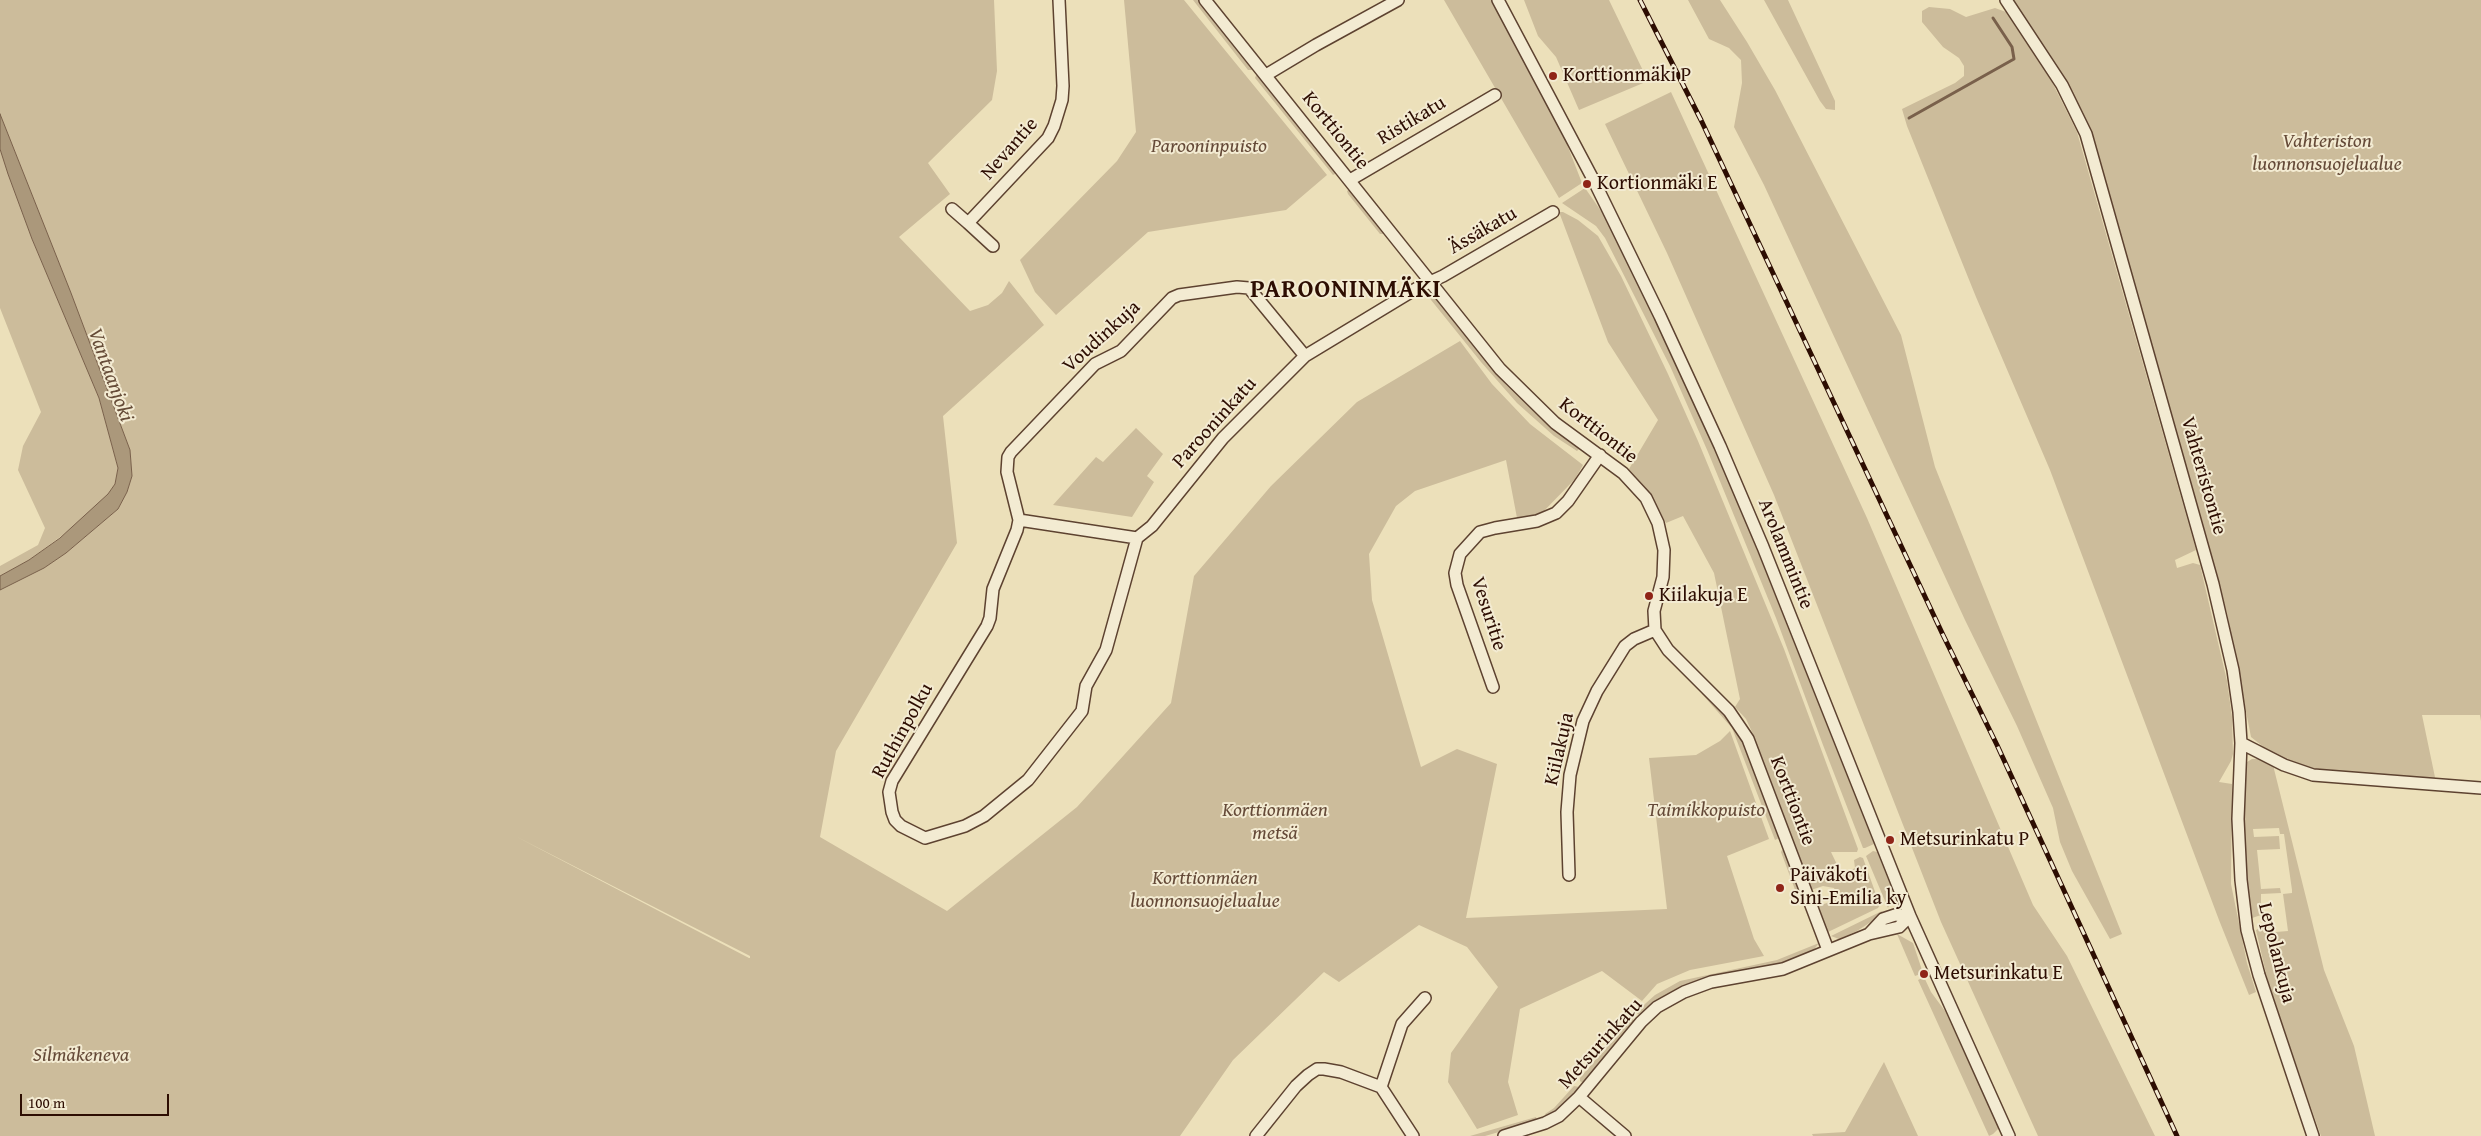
<!DOCTYPE html>
<meta charset="utf-8">
<style>
body{margin:0}
#map{position:relative;width:2481px;height:1136px;overflow:hidden;background:#ece0ba;font-family:"Gentium Book Plus",serif}
canvas{display:block}
.scale{position:absolute;left:20px;top:1094px;width:149px;height:22px;box-sizing:border-box;border:2px solid #2d0d02;border-top:0;padding-left:6px;font-size:15px;line-height:18px;white-space:nowrap;color:#2d0d02;-webkit-text-stroke:4px #f3ebd2;paint-order:stroke}
</style>
<div id="map">
<canvas width="2481" height="1136"></canvas>
<div class="scale">100 m</div>
</div>
<script>
const ctx = document.querySelector('canvas').getContext('2d');
ctx.lineJoin = 'round';
function fillPath(path, color) { ctx.fillStyle = color; ctx.fill(path, 'evenodd'); }
const poly = rows => new Path2D(rows.map(r => 'M' + r).join(''));
function stroke(path, color, width, dash) { ctx.strokeStyle = color; ctx.lineWidth = width; ctx.lineCap = dash ? 'butt' : 'round'; ctx.setLineDash(dash || []); ctx.stroke(path); }
function label(font, color, halo, rows, align = 'center') {
  ctx.font = font + ' "Gentium Book Plus",serif'; ctx.lineWidth = 4; ctx.setLineDash([]); ctx.textBaseline = 'middle'; ctx.strokeStyle = halo; ctx.fillStyle = color; for (const [text, x, y, turn = 0] of rows) {
    ctx.save(); ctx.translate(x, y); ctx.rotate((+turn || 0) * Math.PI / 180); ctx.textAlign = isNaN(turn) ? turn : align; if (halo) ctx.strokeText(text, 0, 0); ctx.fillText(text, 0, 0); ctx.restore();
  }
}
const green = poly([
 [0,0,994,0,997,71,992,100,928,163,950,194,899,237,970,311,988,305,1002,293,1009,281,1044,325,943,416,957,543,836,751,820,837,947,911,1077,807,1171,703,1194,576,1271,486,1357,402,1460,341,1492,384,1530,424,1583,465,1575,479,1542,513,1517,518,1506,460,1415,491,1396,506,1369,554,1372,600,1421,767,1457,749,1497,764,1466,918,1667,909,1649,758,1696,755,1720,741,1730,731,1769,839,1727,856,1754,939,1764,956,1690,970,1657,984,1642,1001,1602,971,1520,1009,1508,1082,1518,1115,1477,1129,1448,1082,1451,1053,1498,987,1467,947,1419,925,1339,982,1324,972,1233,1060,1180,1136,0,1136,0,590,44,568,66,553,118,509,127,492,132,476,130,450,71,293,0,114],
 [515,836,750,956,750,958,749,958],
 [1124,0,1184,0,1327,175,1286,210,1148,232,1056,315,1035,292,1020,260,1117,161,1136,132],
 [1193,0,1199,0,1253,68,1252,70,1248,70],
 [1444,0,1492,0,1563,134,1582,183,1559,198],
 [1524,0,1609,0,1648,81,1579,110,1556,57,1538,36],
 [1688,0,1720,0,1747,42,1775,90,1901,335,1935,467,2122,934,2110,939,2072,871,2060,842,2053,808,2017,726,1965,620,1764,185,1734,127,1742,83,1741,60,1729,48,1709,39],
 [1764,0,1788,0,1835,101,1835,110,1826,109,1820,101],
 [2010,0,2481,0,2481,721,2480,715,2422,715,2436,782,2329,775,2276,757,2251,737,2227,613,2087,125],
 [1929,7,1950,9,1966,17,1995,8,2006,12,2052,82,2077,132,2196,550,2175,560,2177,568,2193,563,2200,565,2227,681,2232,717,2233,754,2231,761,2219,782,2232,784,2231,884,2247,963,2256,992,2249,995,2219,920,2050,470,1976,297,1907,126,1902,109,1955,83,1964,76,1964,66,1959,58,1943,47,1922,22,1922,11],
 [1257,73,1337,172,1335,174,1333,175,1255,78],
 [1671,92,1867,518,2033,905,2067,956,2155,1136,2038,1136,1941,922,1774,495,1667,253,1605,124],
 [0,149,32,239,99,398,118,468,115,484,108,494,83,520,29,560,0,576,0,566,38,545,45,528,18,470,23,446,41,412,0,308],
 [1585,188,1608,221,1629,264,1693,400,1745,520,1874,844,1865,848,1863,848,1823,745,1776,618,1708,452,1670,366,1605,238,1596,226,1562,203],
 [1350,189,1385,232,1384,234,1380,234,1348,194,1347,191],
 [1559,212,1563,212,1578,220,1598,236,1621,276,1668,374,1698,441,1784,649,1858,849,1857,852,1831,852,1842,875,1855,868,1854,860,1860,857,1863,858,1878,900,1880,905,1878,908,1828,932,1818,906,1839,899,1834,888,1823,886,1811,890,1753,734,1746,719,1735,707,1740,699,1714,573,1683,516,1666,523,1645,487,1629,469,1658,420,1608,342],
 [1428,293,1436,298,1506,385,1542,420,1579,449,1577,451,1554,436,1517,403,1481,362,1427,295],
 [1136,428,1163,454,1147,476,1154,482,1132,517,1053,505,1096,457,1103,462],
 [1704,692,1732,721,1740,734,1779,838,1775,840,1732,728,1702,694],
 [2252,759,2259,759,2273,765,2324,970,2354,1046,2375,1136,2321,1136,2270,991,2256,930,2262,927,2264,933,2288,931,2283,894,2292,893,2292,890,2284,834,2280,834,2279,828,2253,829,2254,837,2279,836,2280,849,2257,850,2261,889,2280,888,2281,893,2261,894,2261,915,2252,918,2247,892,2244,826,2246,768,2247,762],
 [1782,850,1785,850,1801,893,1797,895,1781,852],
 [1873,851,1877,852,1892,889,1892,899,1888,908,1866,856],
 [1882,911,1883,914,1857,931,1839,939,1831,936],
 [1897,934,1913,943,1923,973,1915,976],
 [1819,943,1813,951,1788,962,1683,985,1659,999,1640,1016,1636,1012,1655,995,1680,981,1777,960],
 [1924,977,1931,992,1945,1011,1999,1128,1993,1134,1989,1136,1918,980],
 [1631,1018,1635,1022,1583,1083,1580,1081,1580,1078],
 [1884,1062,1918,1136,1813,1136,1812,1134,1845,1132],
 [1574,1086,1579,1087,1558,1111,1546,1118,1545,1114,1554,1108],
 [1536,1117,1537,1121,1485,1136,1470,1136]
]);
const water = poly([
 [0,114,71,293,130,450,132,476,127,492,118,509,66,553,44,568,0,590,0,576,29,560,60,538,108,494,115,484,118,468,99,398,32,239,8,174,0,149,0,114]
]);
const stream = poly([
 [1909,118,2014,59,2012,47,1993,18]
]);
const minor = poly([
 [1205,0,1500,369,1555,423,1623,473,1646,498,1658,523,1664,550,1663,577,1654,611,1655,630,1668,650,1729,711,1748,739,1828,950],
 [1498,0,1594,181,1660,316,1720,446,1763,547,1910,916,2009,1136],
 [2006,0,2062,85,2086,134,2213,584,2233,670,2239,712,2241,743,2284,765,2313,775,2481,788],
 [1266,75,1316,45,1398,0],
 [1350,180,1495,95],
 [952,209,968,223],
 [993,246,968,223,1048,138,1054,126,1062,100,1063,86,1059,0],
 [1019,520,1137,538,1152,526,1223,438,1305,356,1419,287,1443,276,1553,212],
 [1137,538,1106,650,1086,686,1082,711,1028,780,984,816,965,826,925,838,901,826,895,820,892,812,889,792,892,781,987,626,990,618,993,589,1017,530,1019,520,1007,472,1008,457,1011,452,1095,364,1121,351,1172,298,1179,295,1237,287,1249,288,1305,356],
 [1493,687,1457,585,1455,573,1460,554,1480,532,1495,528,1537,521,1556,513,1568,501,1600,455],
 [2241,743,2238,819,2241,880,2247,930,2259,975,2313,1136],
 [1569,875,1567,812,1570,775,1583,721,1597,691,1625,646,1634,639,1655,630],
 [1869,934,1883,919,1895,915,1910,916],
 [1381,1087,1402,1024,1425,998],
 [1579,1097,1625,1136],
 [1256,1136,1296,1086,1308,1075,1317,1069,1324,1069,1341,1072,1381,1087,1413,1136],
 [1504,1136,1545,1123,1559,1116,1579,1097,1641,1022,1657,1007,1684,992,1711,982,1783,969,1869,934,1899,927,1910,916]
]);
const rail = poly([
 [1640,0,1701,120,1943,635,1997,745,2177,1136]
]);
const markers = [
 [1553,76,5,"#8f2418"],
 [1587,184,5,"#8f2418"],
 [1649,596,5,"#8f2418"],
 [1890,840,5,"#8f2418"],
 [1780,888,5,"#8f2418"],
 [1924,974,5,"#8f2418"]
];
const poiNames = [
 ["Korttionmäki P",1563,76],
 ["Kortionmäki E",1597,184],
 ["Kiilakuja E",1659,596],
 ["Metsurinkatu P",1900,840],
 ["Päiväkoti",1790,876],
 ["Sini-Emilia ky",1790,899],
 ["Metsurinkatu E",1934,974]
];
const streetNames = [
 ["Ristikatu",1412,121,-31],
 ["Korttiontie",1335,131,51],
 ["Nevantie",1010,149,-49],
 ["Ässäkatu",1483,231,-30],
 ["Voudinkuja",1102,337,-42],
 ["Parooninkatu",1215,423,-48],
 ["Korttiontie",1598,431,38],
 ["Vahteristontie",2203,476,74],
 ["Arolammintie",1785,554,68],
 ["Vesuritie",1488,614,72],
 ["Ruthinpolku",903,731,-61],
 ["Kiilakuja",1560,749,-77],
 ["Korttiontie",1792,801,69],
 ["Lepolankuja",2276,953,76],
 ["Metsurinkatu",1601,1044,-48]
];
const parkNames = [
 ["Vahteriston",2327,142],
 ["luonnonsuojelualue",2327,165],
 ["Parooninpuisto",1209,147],
 ["Korttionmäen",1275,811],
 ["metsä",1275,834],
 ["Taimikkopuisto",1706,811],
 ["Korttionmäen",1205,879],
 ["luonnonsuojelualue",1205,902],
 ["Silmäkeneva",81,1056]
];
const waterNames = [
 ["Vantaanjoki",110,375,70]
];
const districtNames = [
 ["PAROONINMÄKI",1346,291]
];
fillPath(green, '#ccbc9b');
fillPath(water, '#ab987b');
stroke(water, '#79604b', 1);
stroke(stream, '#79604b', 3);
stroke(minor, '#5d4230', 14);
stroke(minor, '#f3ebd2', 11);
stroke(rail, '#2d0d02', 5);
stroke(rail, '#f3ebd2', 3, [9]);
for (const [x, y, r, color] of markers) { const dot = new Path2D(); dot.arc(x, y, r, 0, 2 * Math.PI); ctx.fillStyle = color; ctx.fill(dot); stroke(dot, '#f3ebd2', 2); }
label('20px', '#2d0d02', '#f3ebd2', poiNames, 'left');
label('20px', '#2d0d02', '#f3ebd2', streetNames);
label('italic 20px', '#654a38', '#f3ebd2', parkNames);
label('italic 21px', '#664c38', '#f3ebd2', waterNames);
ctx.letterSpacing = '1px';
label('bold 25px', '#2d0d02', '#f3ebd2', districtNames);
ctx.letterSpacing = '0px';
</script>
